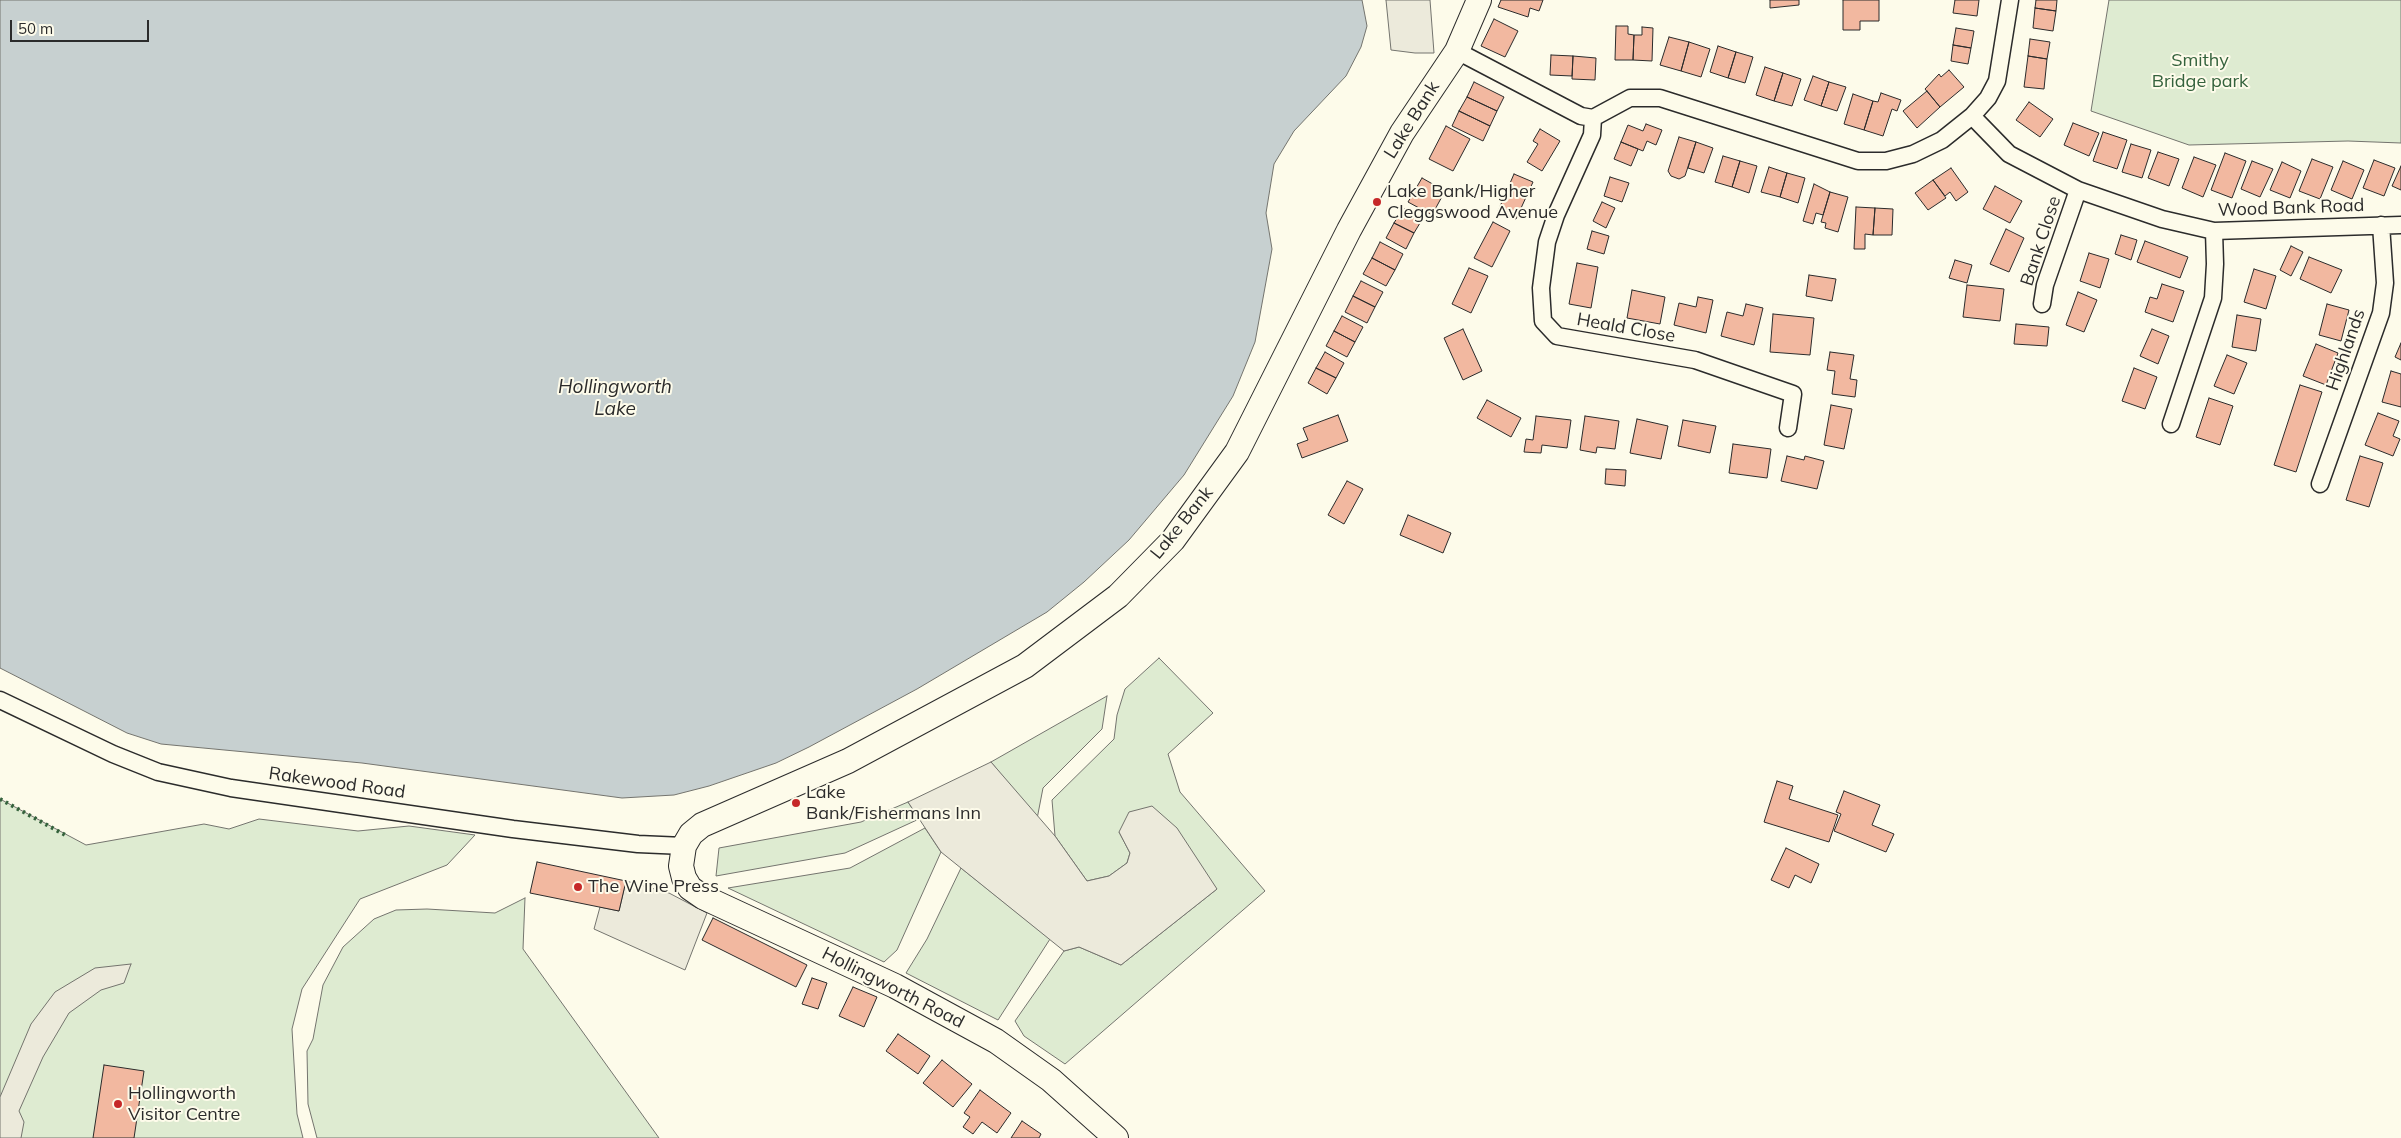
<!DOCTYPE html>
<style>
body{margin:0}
#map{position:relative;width:2401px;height:1138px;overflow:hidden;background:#fdfbea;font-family:Mulish,sans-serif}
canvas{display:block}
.scale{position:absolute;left:10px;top:20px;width:139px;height:22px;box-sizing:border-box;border:2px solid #2b2b2b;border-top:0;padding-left:6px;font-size:15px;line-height:18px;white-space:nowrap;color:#2b2b2b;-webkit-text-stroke:4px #fdfbea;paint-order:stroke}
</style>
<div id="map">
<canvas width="2401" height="1138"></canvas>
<div class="scale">50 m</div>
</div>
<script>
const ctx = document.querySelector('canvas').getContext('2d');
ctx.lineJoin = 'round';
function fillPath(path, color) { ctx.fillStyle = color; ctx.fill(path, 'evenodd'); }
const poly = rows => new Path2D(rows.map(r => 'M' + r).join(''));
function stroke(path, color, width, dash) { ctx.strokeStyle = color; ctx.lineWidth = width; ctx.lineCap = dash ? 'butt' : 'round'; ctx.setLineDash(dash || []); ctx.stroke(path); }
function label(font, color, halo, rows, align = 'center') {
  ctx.font = font + ' Mulish,sans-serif'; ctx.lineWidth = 4; ctx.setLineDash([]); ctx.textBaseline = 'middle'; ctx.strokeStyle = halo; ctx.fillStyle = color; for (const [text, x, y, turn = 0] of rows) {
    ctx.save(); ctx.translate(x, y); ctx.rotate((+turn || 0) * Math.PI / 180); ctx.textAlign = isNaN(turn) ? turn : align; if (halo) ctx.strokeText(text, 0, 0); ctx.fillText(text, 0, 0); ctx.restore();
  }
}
const green = poly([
 [2109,0,2401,0,2401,143,2348,141,2189,145,2091,111,2109,0],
 [1159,658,1213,713,1168,754,1180,792,1265,891,1065,1064,1024,1036,1015,1021,1064,951,1079,947,1121,965,1217,889,1119,832,1130,853,1127,863,1109,876,1087,881,1055,836,1052,800,1114,739,1117,715,1125,689,1159,658],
 [1107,696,1102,729,1043,788,1037,819,991,762,1107,696],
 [0,799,86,845,204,824,229,829,259,819,358,831,409,826,475,835,447,865,360,899,302,989,292,1029,297,1114,303,1138,0,1138,0,799],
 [908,802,919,819,845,853,716,876,719,848,861,822,908,802],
 [925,828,941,852,897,950,884,962,728,888,850,868,925,828],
 [961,868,1050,939,998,1020,906,973,927,939,961,868],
 [525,898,523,949,659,1138,317,1138,308,1104,307,1051,313,1039,323,985,343,947,374,919,396,910,427,909,495,913,525,898]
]);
const parking = poly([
 [1386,0,1430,0,1434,53,1415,53,1391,50,1386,0],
 [991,762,1055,836,1087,881,1109,876,1127,863,1130,853,1119,832,1129,812,1152,806,1177,828,1217,889,1121,965,1079,947,1064,951,941,852,908,802,991,762],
 [626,881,669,893,707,913,685,970,594,929,600,907,619,911,626,881],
 [131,964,124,983,101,990,69,1013,43,1057,19,1111,24,1122,21,1138,0,1138,0,1097,31,1024,55,992,95,968,131,964]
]);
const water = poly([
 [0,0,1362,0,1367,26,1361,47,1346,76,1294,131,1274,164,1266,213,1272,249,1255,342,1233,396,1184,475,1129,540,1084,582,1047,612,917,689,809,747,776,763,709,786,674,795,622,798,362,763,161,744,127,733,0,668,0,0]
]);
const building = poly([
 [1501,0,1543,0,1539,11,1530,8,1528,17,1498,7,1501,0],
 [1770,0,1799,0,1799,5,1770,8,1770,0],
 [1843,0,1879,0,1879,21,1860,21,1860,30,1843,30,1843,0],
 [1955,0,1979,0,1977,16,1953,13,1955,0],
 [2036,0,2057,0,2056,11,2035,8,2036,0],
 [2035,8,2056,11,2053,31,2033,28,2035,8],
 [1494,19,1518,31,1505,57,1481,46,1494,19],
 [1616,26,1628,26,1628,34,1634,35,1633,60,1615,60,1616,26],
 [1642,27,1653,28,1652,61,1633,60,1634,35,1642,35,1642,27],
 [1956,28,1974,31,1971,48,1953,45,1956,28],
 [1669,37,1689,42,1681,71,1660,65,1669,37],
 [2030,39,2050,42,2047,59,2028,56,2030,39],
 [1689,42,1710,49,1701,77,1681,71,1689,42],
 [1953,45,1971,48,1968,64,1951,61,1953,45],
 [1718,46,1736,52,1728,78,1710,72,1718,46],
 [1736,52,1753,57,1745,83,1728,78,1736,52],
 [1551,55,1573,56,1572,76,1550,75,1551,55],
 [1573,56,1596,58,1595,80,1572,79,1573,56],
 [2028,56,2047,59,2044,89,2024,87,2028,56],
 [1765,67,1783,73,1774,101,1756,95,1765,67],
 [1949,70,1964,87,1940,107,1925,89,1939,74,1941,77,1949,70],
 [1783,73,1801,79,1792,106,1774,101,1783,73],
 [1813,76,1829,82,1821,106,1804,100,1813,76],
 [1474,82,1504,97,1497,111,1467,97,1474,82],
 [1829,82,1846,87,1837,111,1821,106,1829,82],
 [1927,91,1940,107,1917,128,1903,111,1927,91],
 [1881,93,1901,100,1897,111,1892,109,1883,136,1864,130,1873,101,1878,102,1881,93],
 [1853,94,1873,101,1864,130,1844,124,1853,94],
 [1467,97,1497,111,1490,126,1459,111,1467,97],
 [2029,102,2053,119,2040,137,2016,120,2029,102],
 [1459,111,1490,126,1483,141,1452,126,1459,111],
 [2073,123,2099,133,2089,156,2064,145,2073,123],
 [1646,124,1662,130,1656,145,1647,141,1643,151,1621,142,1628,125,1643,131,1646,124],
 [1446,126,1470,139,1453,171,1429,159,1446,126],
 [1540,129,1560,141,1542,171,1527,162,1538,144,1533,141,1540,129],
 [2103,132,2127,140,2117,169,2093,161,2103,132],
 [1679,137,1696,142,1685,176,1679,179,1671,176,1668,171,1679,137],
 [1621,142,1638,149,1631,166,1614,159,1621,142],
 [1696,142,1713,148,1704,173,1688,168,1696,142],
 [2131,144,2151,150,2142,178,2122,172,2131,144],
 [2158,152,2179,159,2169,186,2148,178,2158,152],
 [2225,153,2246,161,2232,198,2211,190,2225,153],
 [1723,156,1740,161,1732,187,1715,182,1723,156],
 [2194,157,2216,165,2203,197,2182,188,2194,157],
 [2312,159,2333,167,2320,199,2299,191,2312,159],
 [2374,160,2395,168,2384,196,2363,188,2374,160],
 [1740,161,1757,166,1749,193,1732,187,1740,161],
 [2252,161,2273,169,2260,197,2241,189,2252,161],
 [2343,161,2364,170,2352,199,2331,190,2343,161],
 [2282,162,2301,171,2290,198,2270,190,2282,162],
 [2401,166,2401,190,2392,186,2401,166],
 [1769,167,1787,173,1780,197,1761,192,1769,167],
 [1951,168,1968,192,1956,201,1950,192,1945,196,1933,180,1951,168],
 [1787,173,1805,178,1798,203,1780,197,1787,173],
 [1514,174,1533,182,1516,219,1498,211,1514,174],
 [1610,177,1629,183,1622,202,1604,196,1610,177],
 [1422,178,1445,191,1432,215,1408,202,1422,178],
 [1933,180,1946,198,1928,210,1915,193,1933,180],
 [1814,184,1830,192,1823,215,1816,213,1813,224,1803,221,1814,184],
 [1995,186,2022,201,2010,223,1983,209,1995,186],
 [1830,192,1848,197,1838,232,1825,228,1826,223,1821,222,1830,192],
 [1602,202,1615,208,1606,228,1593,221,1602,202],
 [1856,207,1875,208,1873,235,1865,234,1865,249,1854,249,1856,207],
 [1403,208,1423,218,1414,233,1394,223,1403,208],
 [1875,208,1893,209,1892,235,1873,235,1875,208],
 [1493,222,1510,231,1492,267,1474,258,1493,222],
 [1394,223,1414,233,1406,249,1386,238,1394,223],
 [2006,229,2024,238,2009,272,1990,264,2006,229],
 [1592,231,1609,236,1604,254,1587,249,1592,231],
 [2121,235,2137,240,2131,260,2115,254,2121,235],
 [2145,241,2188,257,2180,278,2137,262,2145,241],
 [1380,242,1403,254,1395,270,1372,258,1380,242],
 [2291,246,2303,252,2291,276,2280,270,2291,246],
 [2089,253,2109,259,2100,288,2080,281,2089,253],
 [2309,257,2342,270,2331,293,2300,279,2309,257],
 [1372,258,1395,270,1386,286,1363,274,1372,258],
 [1955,260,1972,265,1967,283,1949,278,1955,260],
 [1577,263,1598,267,1591,308,1569,304,1577,263],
 [1469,268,1488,276,1471,313,1452,304,1469,268],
 [2254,269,2276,276,2266,309,2244,302,2254,269],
 [1809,275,1836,279,1832,301,1806,296,1809,275],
 [1361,281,1383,292,1375,307,1353,296,1361,281],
 [2162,284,2184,291,2173,322,2145,312,2150,297,2157,299,2162,284],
 [1967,285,2004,289,2000,321,1963,317,1967,285],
 [1632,290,1665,297,1660,324,1627,318,1632,290],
 [2078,292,2097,300,2084,332,2066,325,2078,292],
 [1353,296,1375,307,1367,323,1345,312,1353,296],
 [1698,297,1713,300,1706,333,1674,325,1679,303,1696,307,1698,297],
 [1746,304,1763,308,1754,345,1721,336,1727,312,1743,316,1746,304],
 [2327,304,2349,310,2341,341,2319,335,2327,304],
 [1773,314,1814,318,1810,355,1770,352,1773,314],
 [2237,315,2261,319,2256,351,2232,347,2237,315],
 [1342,316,1363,327,1355,342,1334,331,1342,316],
 [2016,324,2049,327,2047,346,2014,344,2016,324],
 [1463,329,1482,371,1463,380,1444,338,1463,329],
 [2152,329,2169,336,2158,364,2140,356,2152,329],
 [1334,331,1355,342,1347,357,1326,346,1334,331],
 [2401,343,2401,360,2395,357,2401,343],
 [2316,344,2338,353,2326,385,2303,376,2316,344],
 [1325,352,1344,363,1336,378,1316,368,1325,352],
 [1830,352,1854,355,1850,379,1857,380,1855,397,1832,394,1835,371,1827,370,1830,352],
 [2227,355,2247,363,2234,394,2214,386,2227,355],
 [1316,368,1336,378,1327,394,1308,383,1316,368],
 [2134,368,2157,377,2145,409,2122,401,2134,368],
 [2391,371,2401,374,2401,407,2382,402,2391,371],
 [2300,385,2322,392,2296,472,2274,465,2300,385],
 [2209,398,2233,406,2220,445,2196,437,2209,398],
 [1487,400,1521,418,1511,437,1477,418,1487,400],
 [1831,405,1852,409,1844,449,1824,445,1831,405],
 [2378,413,2399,421,2393,436,2400,439,2393,456,2365,445,2378,413],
 [1338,415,1348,441,1302,458,1297,444,1308,440,1303,428,1338,415],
 [1536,416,1571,420,1567,448,1542,445,1541,453,1524,452,1526,439,1533,440,1536,416],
 [1585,416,1619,421,1615,449,1597,447,1596,453,1580,450,1585,416],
 [1637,419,1668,426,1661,459,1630,453,1637,419],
 [1683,420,1716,426,1710,453,1678,446,1683,420],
 [1733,444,1771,449,1767,478,1729,473,1733,444],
 [1787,456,1804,460,1805,456,1824,461,1817,489,1781,481,1787,456],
 [2360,456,2383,463,2369,507,2346,500,2360,456],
 [1606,469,1626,470,1625,486,1605,484,1606,469],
 [1347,481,1363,489,1344,524,1328,515,1347,481],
 [1408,515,1451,533,1443,553,1400,535,1408,515],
 [1777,781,1793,786,1789,799,1838,815,1829,842,1764,822,1777,781],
 [1844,791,1880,805,1872,825,1894,834,1886,852,1834,831,1841,814,1836,812,1844,791],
 [1786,848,1819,864,1811,883,1795,875,1789,888,1771,880,1786,848],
 [537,862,626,881,619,911,530,893,537,862],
 [713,918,807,965,796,987,702,940,713,918],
 [812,978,827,983,818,1009,802,1004,812,978],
 [853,987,877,997,864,1027,839,1016,853,987],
 [898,1034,930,1056,918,1074,886,1051,898,1034],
 [942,1060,972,1084,953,1107,923,1083,942,1060],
 [104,1065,144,1071,134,1138,93,1138,104,1065],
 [980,1090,1011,1113,997,1133,982,1122,973,1134,963,1127,970,1117,964,1113,980,1090],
 [1022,1121,1041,1134,1039,1138,1011,1138,1022,1121]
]);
const street = poly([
 [1457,51,1581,116,1593,118,1630,98,1660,98,1858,161,1886,161,1913,154,1942,140,1972,116,1988,98,1997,81,2010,0],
 [1972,116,2009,154,2078,190,2162,219,2214,231,2401,225],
 [1593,118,1592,135,1556,215,1547,242,1541,288,1543,321,1557,336,1695,360,1793,394,1788,428],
 [2042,304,2045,285,2078,190],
 [2171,424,2213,298,2215,264,2214,231],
 [2320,484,2381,313,2385,283,2381,225],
 [0,700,113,754,158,772,231,788,513,829,638,844,684,846]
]);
const secondary = poly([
 [1116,1138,1051,1080,996,1041,895,986,703,897,690,888,684,878,681,866,684,846,691,834,702,825,848,761,1025,666,1118,596,1173,540,1237,452,1349,230,1402,133,1457,51,1479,0]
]);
const hedge = poly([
 [0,799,67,836]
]);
const markers = [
 [1377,202,5,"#c62828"],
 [796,803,5,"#c62828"],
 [578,887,5,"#c62828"],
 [118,1104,5,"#c62828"]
];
const parkNames = [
 ["Smithy",2200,61],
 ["Bridge park",2200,82]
];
const streetNames = [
 ["Lake Bank",1412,120,-58],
 ["Wood Bank Road",2291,208,-2],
 ["Bank Close",2041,241,-72],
 ["Heald Close",1626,328,10],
 ["Highlands",2346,350,-71],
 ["Lake Bank",1182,523,-51],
 ["Rakewood Road",337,783,8],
 ["Hollingworth Road",893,988,27]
];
const poiNames = [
 ["Lake Bank/Higher",1387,192],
 ["Cleggswood Avenue",1387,213],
 ["Lake",806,793],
 ["Bank/Fishermans Inn",806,814],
 ["The Wine Press",588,887],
 ["Hollingworth",128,1094],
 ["Visitor Centre",128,1115]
];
const waterNames = [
 ["Hollingworth",615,387],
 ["Lake",615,409]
];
fillPath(green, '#deebd1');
stroke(green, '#74746e', 1);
fillPath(parking, '#eceadb');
stroke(parking, '#74746e', 1);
fillPath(water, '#c7d0d0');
stroke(water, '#74746e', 1);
fillPath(building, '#f2b8a0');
stroke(building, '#2b2b2b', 1);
stroke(street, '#2b2b2b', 19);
stroke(secondary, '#2b2b2b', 26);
stroke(street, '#fdfbea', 16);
stroke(secondary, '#fdfbea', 24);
stroke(hedge, '#34623c', 4, [2.5, 4]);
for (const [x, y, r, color] of markers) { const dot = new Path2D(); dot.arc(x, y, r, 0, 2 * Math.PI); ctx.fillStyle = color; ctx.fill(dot); stroke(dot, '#fdfbea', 2); }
label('18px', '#34623c', '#fdfbea', parkNames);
label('18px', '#2b2b2b', '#fdfbea', streetNames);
label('18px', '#2b2b2b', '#fdfbea', poiNames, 'left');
label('italic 19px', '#2b2b2b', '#fdfbea', waterNames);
</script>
